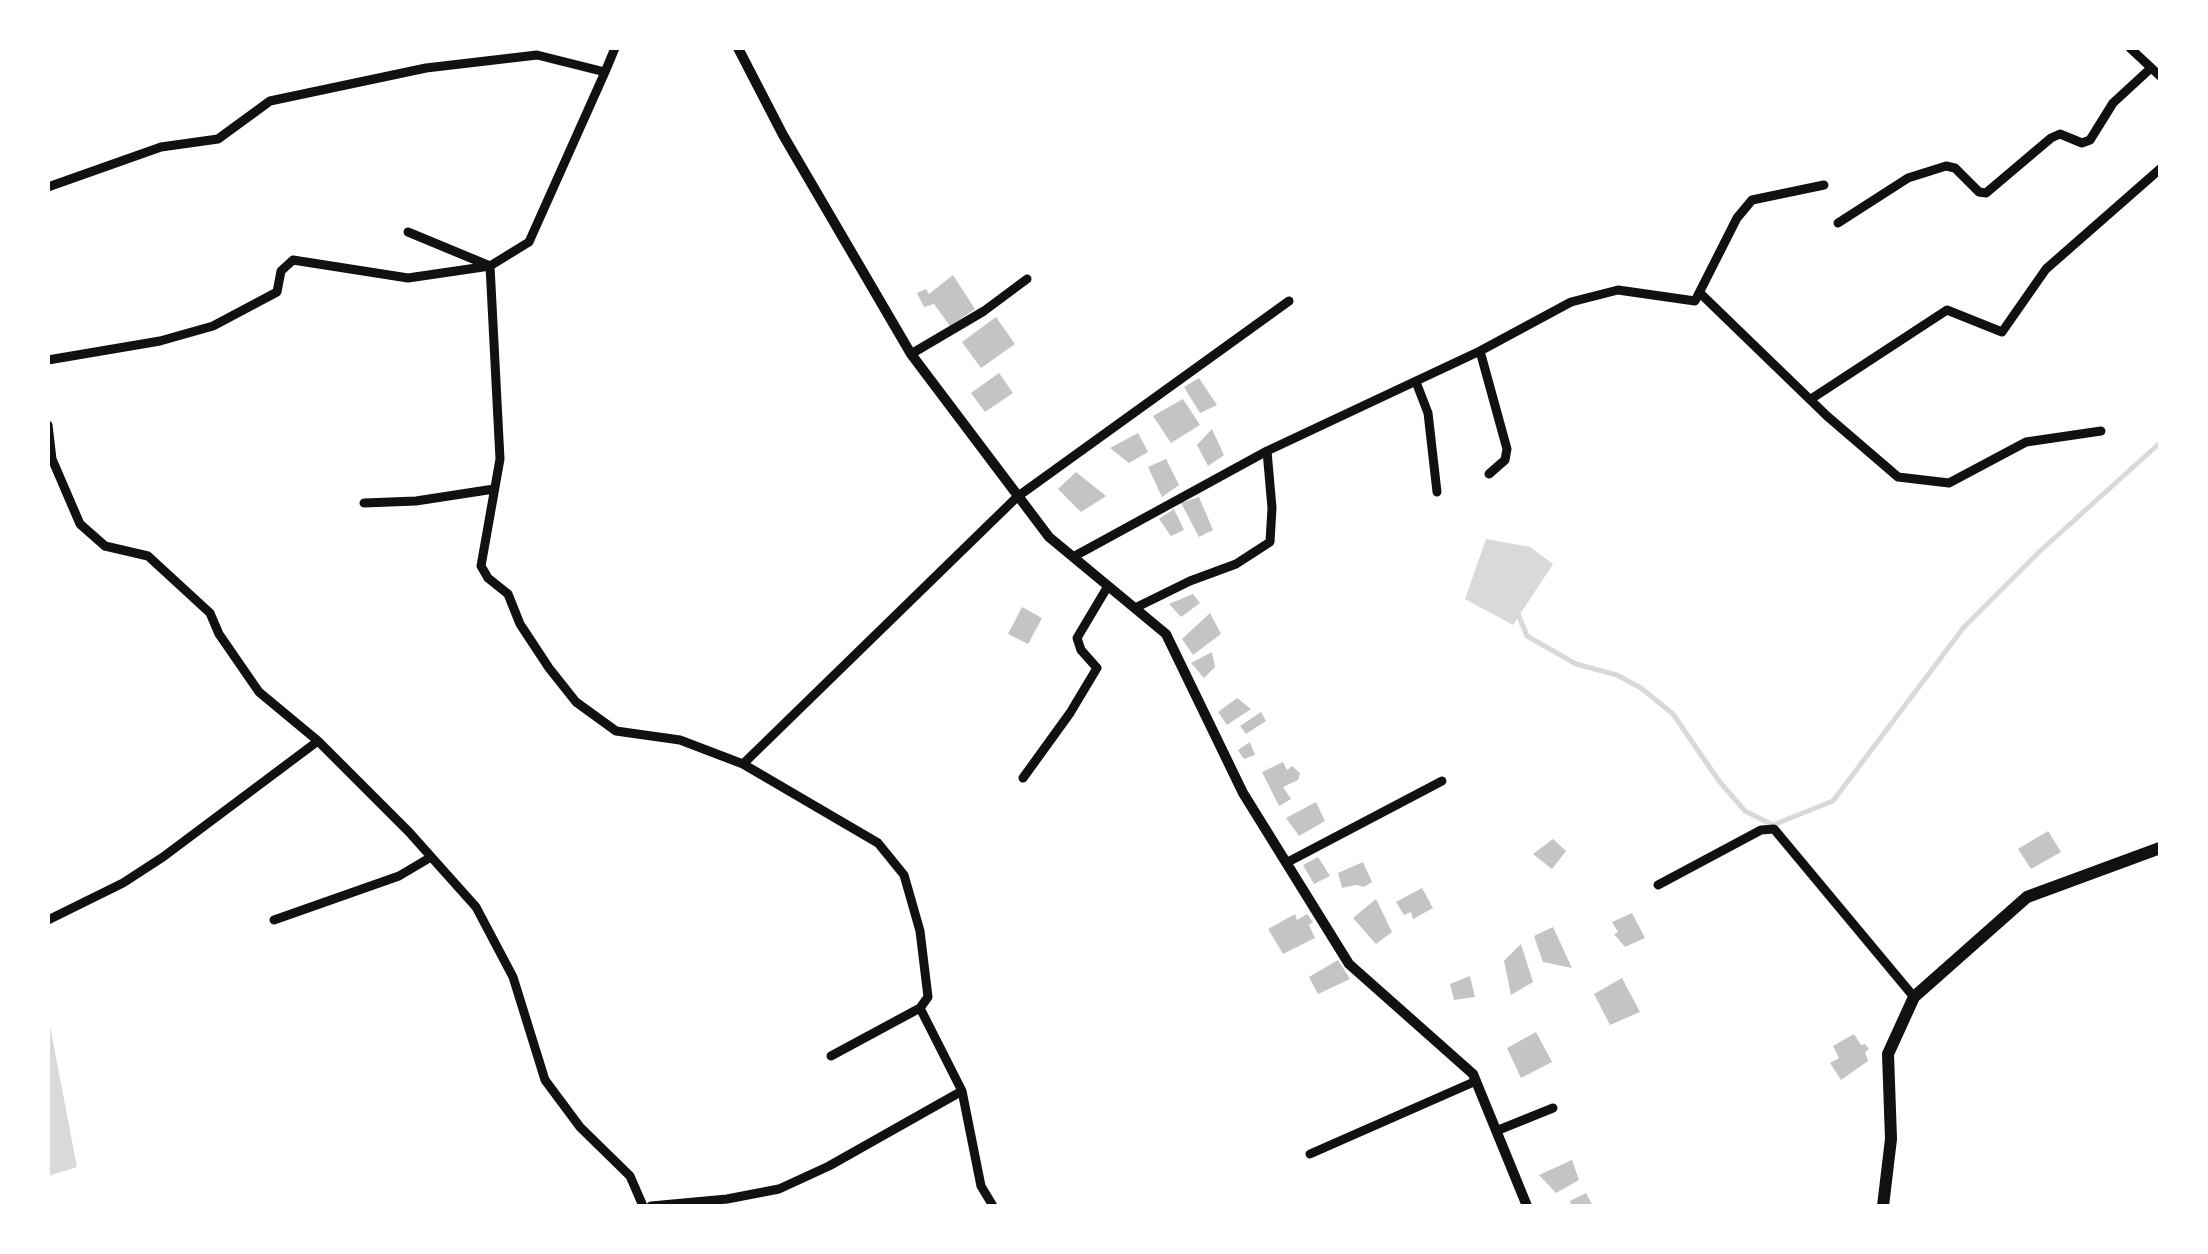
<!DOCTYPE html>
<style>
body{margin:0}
#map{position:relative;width:2208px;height:1254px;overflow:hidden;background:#fff;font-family:"Roboto Serif",serif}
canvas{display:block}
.frame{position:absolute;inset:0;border:50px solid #fff;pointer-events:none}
</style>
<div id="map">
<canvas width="2208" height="1254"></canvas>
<div class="frame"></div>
</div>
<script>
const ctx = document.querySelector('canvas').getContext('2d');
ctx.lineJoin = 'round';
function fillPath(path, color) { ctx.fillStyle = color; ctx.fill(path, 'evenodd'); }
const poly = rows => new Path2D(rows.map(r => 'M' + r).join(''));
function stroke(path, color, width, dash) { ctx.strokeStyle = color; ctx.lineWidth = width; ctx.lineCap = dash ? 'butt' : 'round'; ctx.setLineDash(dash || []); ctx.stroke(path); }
const water = poly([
 [1486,539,1530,547,1553,564,1513,625,1465,599],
 [48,1016,77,1167,48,1176]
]);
const stream = poly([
 [1516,609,1527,636,1576,664,1617,675,1641,688,1673,714,1719,781,1745,811,1773,825,1833,801,1964,627,2039,552,2160,443]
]);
const building = poly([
 [953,275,975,309,950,326,934,304,924,307,917,293,926,289,929,294],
 [996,317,1015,344,981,368,962,342],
 [999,373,1013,393,985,412,971,393],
 [1199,378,1217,405,1200,413,1184,387],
 [1183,399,1200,425,1171,443,1153,416],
 [1212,429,1224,455,1208,466,1197,445],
 [1138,433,1148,452,1129,463,1110,448],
 [1166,459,1179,485,1162,497,1148,467],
 [1076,472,1106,496,1081,512,1058,489],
 [1199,497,1213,530,1199,537,1181,503],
 [1174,509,1184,530,1171,536,1159,519],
 [1193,594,1200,603,1181,617,1169,604],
 [1022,607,1042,618,1028,644,1008,634],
 [1210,613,1221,634,1193,655,1182,639],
 [1212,652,1215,667,1204,678,1191,663],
 [1237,698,1251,709,1227,725,1218,712],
 [1261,712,1266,721,1246,734,1240,726],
 [1250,742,1255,755,1244,759,1238,750],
 [1283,762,1287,770,1292,766,1300,773,1298,780,1283,787,1291,799,1279,806,1262,772],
 [1316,802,1325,821,1299,836,1286,818],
 [2048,831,2061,852,2031,869,2018,849],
 [1553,839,1566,851,1552,869,1533,854],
 [1318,857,1330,876,1314,884,1303,865],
 [1363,862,1372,882,1364,887,1356,885,1342,888,1338,873],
 [1422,888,1433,908,1413,919,1411,912,1404,915,1396,902],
 [1376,899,1392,932,1376,944,1353,918],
 [1632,913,1645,938,1625,947,1614,934,1618,932,1612,922],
 [1295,914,1297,920,1307,914,1313,922,1309,925,1315,938,1283,954,1268,929],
 [1553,927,1572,968,1543,962,1534,936],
 [1521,944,1533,982,1511,995,1504,961],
 [1338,960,1350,979,1318,994,1309,977],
 [1470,976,1475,997,1454,1000,1450,984],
 [1622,978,1640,1012,1610,1025,1594,994],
 [1536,1032,1552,1062,1521,1078,1507,1048],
 [1854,1034,1861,1045,1865,1044,1869,1049,1865,1052,1868,1061,1841,1080,1830,1063,1839,1058,1833,1046],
 [1572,1160,1579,1180,1556,1193,1539,1175],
 [1586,1193,1593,1206,1572,1206,1570,1201]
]);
const minor = poly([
 [2130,48,2160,76],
 [48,187,161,147,218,139,270,101,426,68,537,55,605,72,615,48],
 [1838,223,1908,178,1946,166,1955,168,1979,192,1986,193,2051,138,2060,134,2082,143,2090,140,2113,103,2151,68],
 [408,232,490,266,500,459,481,566,488,578,508,594,520,624,549,668,576,702,616,731,680,740,743,764,878,843,904,875,920,931,928,997,920,1008,831,1056],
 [1701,294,1827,416,1898,477,1949,483,2026,442,2101,431],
 [1480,351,1507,449,1505,460,1489,474],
 [911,354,984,311,1027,279],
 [48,360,160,341,213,326,277,292,281,271,293,260,408,278,490,266,529,242,605,72],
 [1416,382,1428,413,1437,492],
 [1811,399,1947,310,2002,332,2046,269,2160,169],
 [48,425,52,459,80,524,105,546,148,556,210,613,219,634,259,692,318,741,409,832,476,907,513,977,545,1080,580,1127,630,1176,643,1206],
 [364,503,416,501,494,489],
 [1073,557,1267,451],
 [1135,608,1190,581,1236,564,1270,542,1272,508,1267,451,1480,351,1571,302,1618,290,1695,301,1737,218,1752,200,1824,185],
 [743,764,1017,497,1289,301],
 [1023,778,1070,713,1097,668,1081,650,1077,638,1108,586],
 [1286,863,1442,781],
 [1658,885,1761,830,1774,829,1914,997],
 [48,920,123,883,163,857,318,741],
 [274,920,399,876,431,857],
 [920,1008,962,1091,981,1186,993,1206],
 [1496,1131,1553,1108],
 [1310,1154,1476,1081],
 [651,1206,727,1199,779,1189,829,1166,962,1091]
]);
const tertiary = poly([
 [738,48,783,135,911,354,1049,537,1166,634,1243,793,1349,964,1473,1074,1527,1206]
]);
const secondary = poly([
 [1883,1206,1891,1139,1888,1054,1914,997,2027,897,2160,848]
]);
fillPath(water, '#d9d9d9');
stroke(stream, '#d9d9d9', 5);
fillPath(building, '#c4c4c4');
stroke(minor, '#111', 9);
stroke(tertiary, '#111', 10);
stroke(secondary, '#111', 12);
</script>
